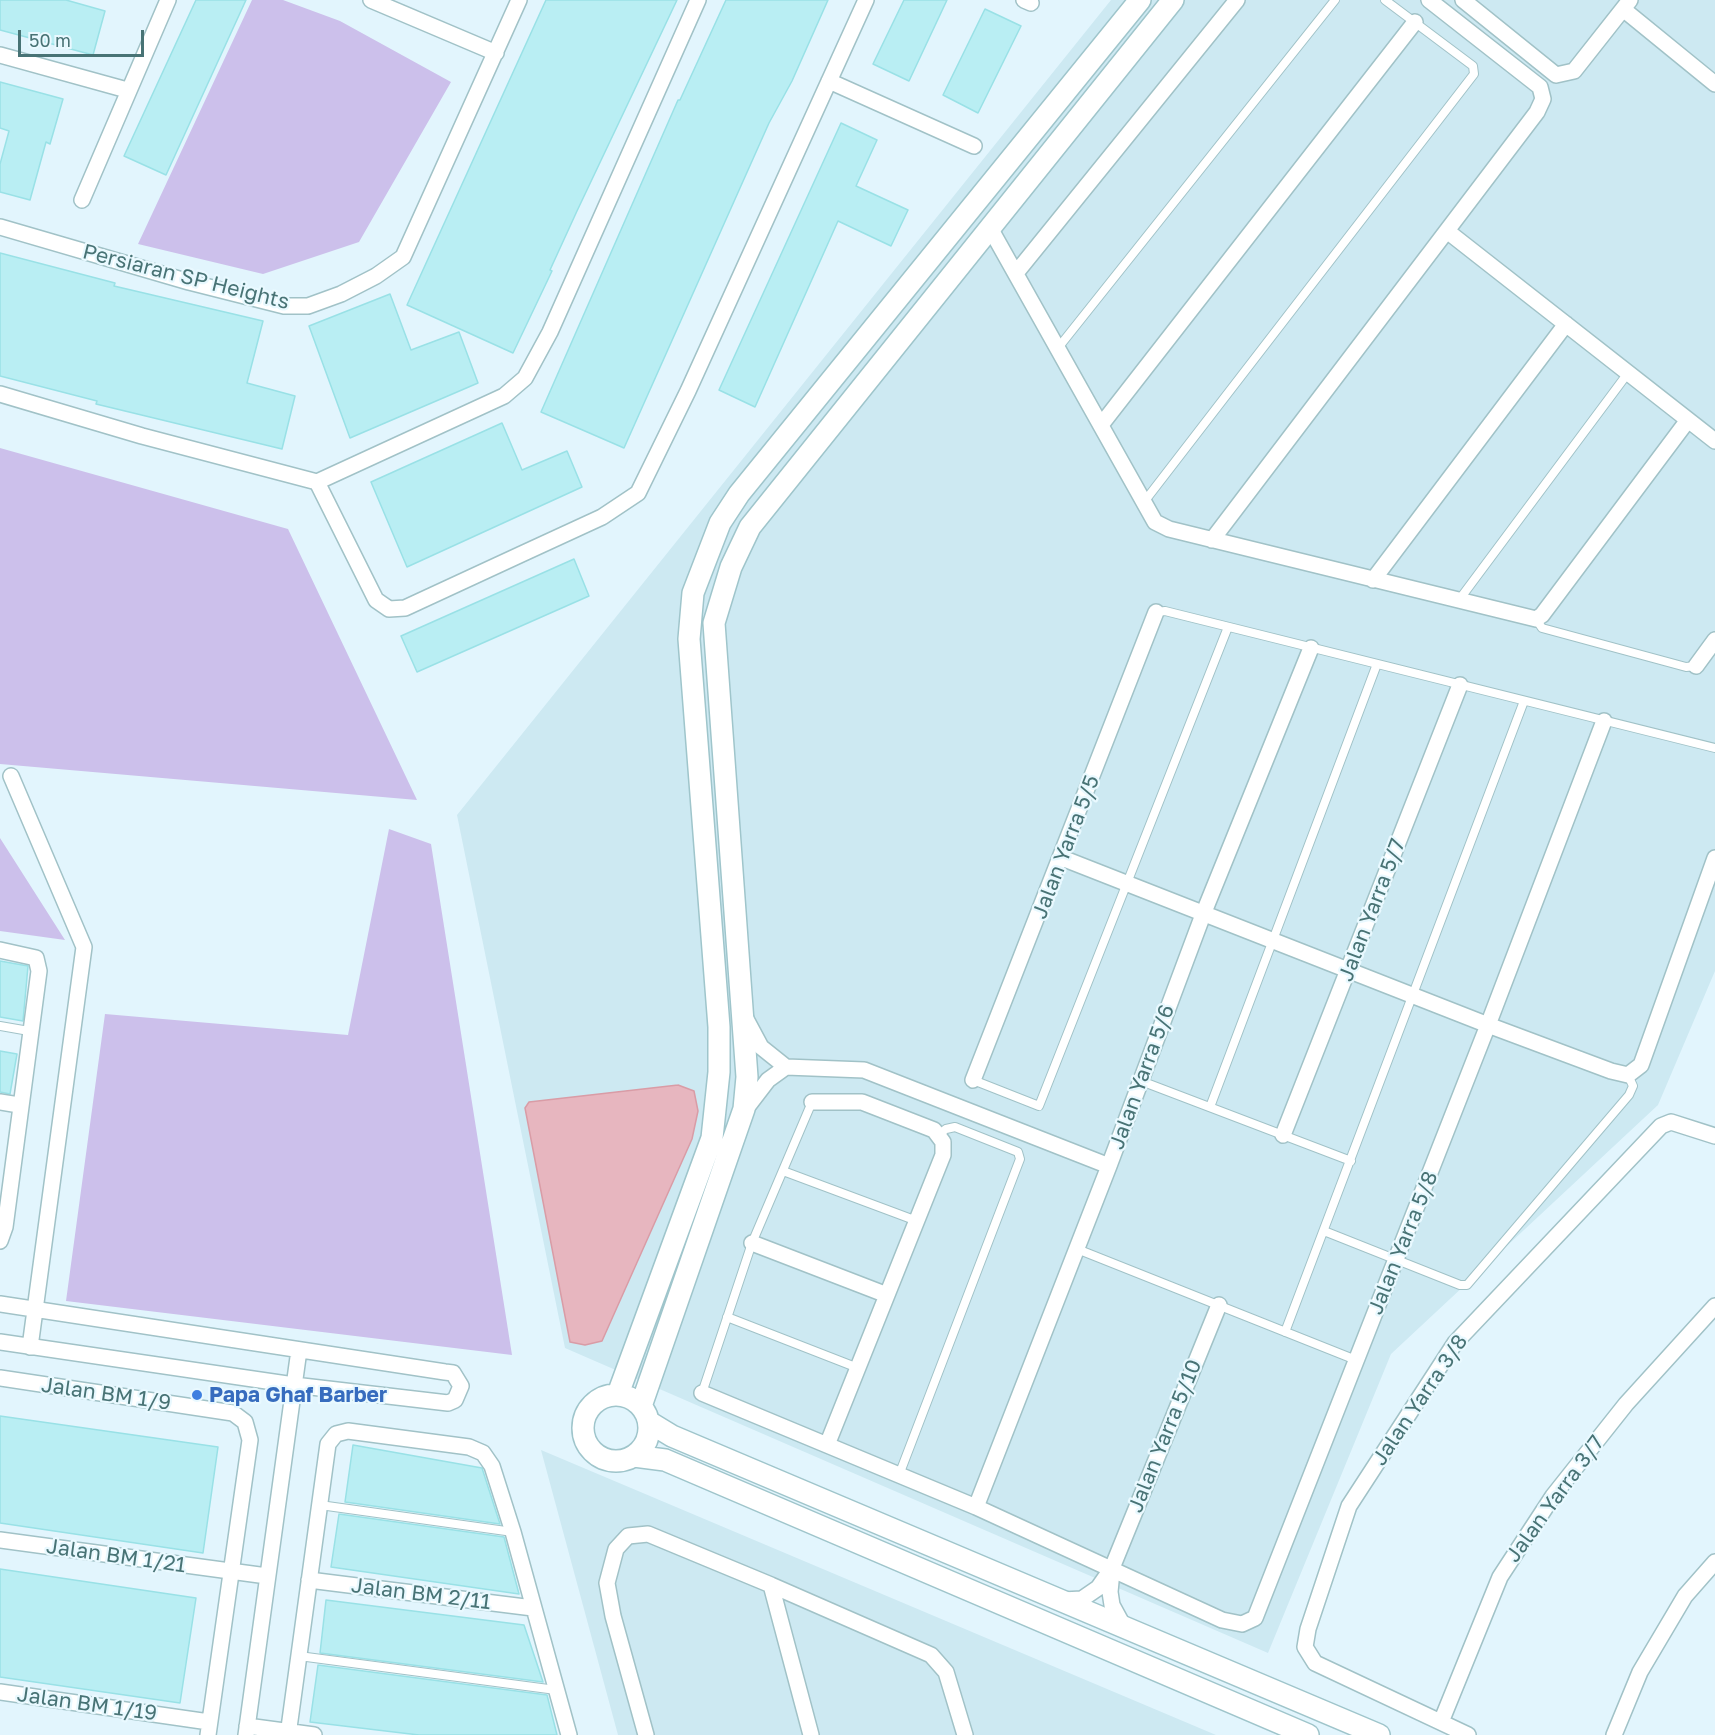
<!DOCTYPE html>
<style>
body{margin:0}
#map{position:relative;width:1715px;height:1735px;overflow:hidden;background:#e2f5fd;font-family:"Golos Text",sans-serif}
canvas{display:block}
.scale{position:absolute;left:18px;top:30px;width:126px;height:27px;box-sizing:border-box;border:3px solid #487375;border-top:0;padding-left:8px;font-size:18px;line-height:21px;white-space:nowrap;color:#487375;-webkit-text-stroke:4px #e9f9ff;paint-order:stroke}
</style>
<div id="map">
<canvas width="1715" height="1735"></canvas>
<div class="scale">50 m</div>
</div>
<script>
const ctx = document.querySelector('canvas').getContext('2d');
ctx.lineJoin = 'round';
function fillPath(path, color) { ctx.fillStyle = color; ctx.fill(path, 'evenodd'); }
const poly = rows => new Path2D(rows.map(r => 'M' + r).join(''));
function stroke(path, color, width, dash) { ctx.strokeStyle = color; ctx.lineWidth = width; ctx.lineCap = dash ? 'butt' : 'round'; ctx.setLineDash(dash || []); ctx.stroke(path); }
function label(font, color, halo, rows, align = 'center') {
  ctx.font = font + ' "Golos Text",sans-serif'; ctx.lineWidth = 4.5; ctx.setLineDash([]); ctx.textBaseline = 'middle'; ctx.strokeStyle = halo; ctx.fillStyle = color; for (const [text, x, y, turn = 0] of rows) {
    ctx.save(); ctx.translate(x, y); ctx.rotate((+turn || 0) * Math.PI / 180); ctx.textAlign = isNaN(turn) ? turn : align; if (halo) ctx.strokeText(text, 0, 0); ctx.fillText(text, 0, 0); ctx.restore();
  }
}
const residential = poly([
 [1111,0,1715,0,1715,971,1658,1105,1391,1354,1268,1653,565,1348,457,815],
 [541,1450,1216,1735,618,1735]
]);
const green = poly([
 [252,0,283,0,340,21,451,82,359,242,263,274,138,244],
 [0,448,288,529,417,800,0,764],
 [389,829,431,844,512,1355,66,1301,105,1014,348,1035],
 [0,838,65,940,0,931]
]);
const water = poly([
 [678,1085,694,1091,698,1111,692,1139,602,1341,585,1345,570,1342,525,1108,529,1102,678,1085]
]);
const building = poly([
 [0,0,66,0,105,11,93,55,0,30,0,0],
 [196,0,246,0,166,175,124,156,196,0],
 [546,0,677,0,577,211,550,270,552,271,513,353,407,305,546,0],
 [726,0,828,0,792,81,769,123,624,448,541,412,678,100,680,100,726,0],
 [904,0,947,0,909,81,873,64,904,0],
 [985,9,1021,26,978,113,943,95,985,9],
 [0,82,63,99,50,144,46,142,30,200,0,192,0,164,9,131,0,128,0,82],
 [841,123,877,140,856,186,908,210,891,246,838,221,755,407,719,390,841,123],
 [0,253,115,283,114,286,263,321,247,383,295,396,282,449,96,404,97,401,0,376,0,253],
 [390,294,411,350,459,332,478,383,350,438,309,326,390,294],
 [502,423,522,470,567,451,582,487,407,567,371,482,502,423],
 [574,559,589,596,417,672,401,636,574,559],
 [0,961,28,966,23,1021,0,1017,0,961],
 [0,1051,17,1054,10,1094,0,1092,0,1051],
 [0,1416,218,1447,203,1553,0,1523,0,1416],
 [353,1445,482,1468,500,1524,345,1502,353,1445],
 [339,1514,504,1537,519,1594,331,1567,339,1514],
 [0,1569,196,1598,180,1703,0,1677,0,1569],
 [326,1600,524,1625,543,1682,320,1653,326,1600],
 [318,1665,547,1695,557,1735,419,1735,310,1722,318,1665]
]);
const lane = poly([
 [1058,348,1335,0],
 [1144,502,1474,74,1473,66,1385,0],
 [1459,600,1628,373],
 [1156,612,1165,611,1715,748],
 [1536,619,1542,628,1686,667,1696,666],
 [0,1026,29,1031],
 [973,1080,1039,1106,1228,627],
 [1141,1081,1351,1161],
 [1210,1107,1377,664],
 [783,1171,917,1221],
 [1324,1231,1460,1285,1467,1285,1629,1095,1633,1086,1628,1075],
 [1077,1249,1356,1360],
 [727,1317,858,1368],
 [1285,1332,1524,701],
 [702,1393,752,1243,812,1102],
 [899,1475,1020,1159,1018,1152,955,1127,946,1129,938,1135],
 [320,1505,513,1532],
 [299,1656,556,1690]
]);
const street = poly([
 [371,0,496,53],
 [1024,0,1031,3],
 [1463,0,1556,75,1574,71,1630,0],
 [1623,9,1715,84],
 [0,55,127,90],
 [829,81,974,146],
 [82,200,168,0],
 [0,227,189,282,284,306,308,306,341,294,376,276,403,257,519,0],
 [990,228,1155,522,1169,529,1536,619,1542,615,1688,420],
 [1447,231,1715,441],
 [1016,273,1237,0],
 [0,394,142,436,317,482,504,396,525,378,550,332,698,0],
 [1101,425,1415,22],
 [317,482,376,600,389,609,405,608,526,552,602,517,638,493,688,391,866,0],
 [1212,540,1537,112,1543,99,1540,87,1429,0],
 [1373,580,1566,324],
 [1696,666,1715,640],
 [11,776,84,947,30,1347],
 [1062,858,1488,1025,1611,1071,1628,1075,1641,1065,1715,858],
 [0,950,36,958,39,971,5,1227,0,1241],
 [746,1019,761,1047,786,1067,864,1070,1109,1166],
 [973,1080,1156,612],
 [0,1102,19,1105],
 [812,1102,862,1102,934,1130,943,1142,943,1155,827,1445],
 [745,1110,768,1080,786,1067],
 [1283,1135,1460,685],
 [752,1243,887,1295],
 [0,1304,445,1372,453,1373,461,1386,455,1400,448,1403,294,1385,0,1342],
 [0,1378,233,1413,245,1422,250,1440,208,1735],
 [702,1393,976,1507,1222,1620,1242,1624,1255,1618,1488,1025,1604,721],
 [976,1507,1109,1166,1204,912,1311,648],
 [0,1540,267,1576],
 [1112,1571,1110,1592,1112,1605,1124,1627],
 [309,1580,533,1608],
 [771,1585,931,1655,946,1672,965,1735],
 [1063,1600,1082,1599,1098,1588,1112,1568,1219,1305],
 [0,1692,209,1722],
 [1441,1722,1500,1577,1553,1496,1626,1404,1715,1306],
 [247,1726,314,1735],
 [246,1735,299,1350],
 [288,1735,328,1444,336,1434,348,1431,469,1447,483,1453,492,1466,513,1532,569,1735],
 [646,1735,613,1616,607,1583,616,1549,628,1536,648,1534,771,1585,811,1735],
 [1468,1735,1315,1663,1305,1647,1308,1629,1349,1506,1455,1343,1661,1126,1671,1122,1715,1136],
 [1614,1735,1640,1672,1685,1596,1715,1562]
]);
const secondary = poly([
 [618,1394,712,1138,719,1072,719,1027,689,639,693,593,720,523,739,494,1140,0],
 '583 1428a33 33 0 1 1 66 0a33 33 0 1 1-66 0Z',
 [641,1406,744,1109,747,1077,714,623,731,567,750,527,1173,0],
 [649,1422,672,1436,1379,1735],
 [634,1456,665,1460,1308,1735]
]);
const markers = [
 [197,1395,6,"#3f7fe0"]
];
const streetNames = [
 ["Persiaran SP Heights",186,277,14],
 ["Jalan Yarra 5/5",1066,847,-69],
 ["Jalan Yarra 5/7",1372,910,-69],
 ["Jalan Yarra 5/6",1142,1077,-70],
 ["Jalan Yarra 5/8",1403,1243,-68],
 ["Jalan BM 1/9",106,1394,8],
 ["Jalan Yarra 3/8",1420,1400,-56],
 ["Jalan Yarra 5/10",1165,1436,-68],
 ["Jalan Yarra 3/7",1555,1499,-54],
 ["Jalan BM 1/21",116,1556,8],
 ["Jalan BM 2/11",421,1594,7],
 ["Jalan BM 1/19",87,1704,8]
];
const shopNames = [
 ["Papa Ghaf Barber",209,1395]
];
fillPath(residential, '#cde9f2');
fillPath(green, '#ccc0eb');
fillPath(water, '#e7b6bf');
stroke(water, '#d99ca6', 1.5);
fillPath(building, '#b9eef3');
stroke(building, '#99e1e6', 1.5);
stroke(lane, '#a1c2c7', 10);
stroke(street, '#a1c2c7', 18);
stroke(secondary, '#9fc5cb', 24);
stroke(lane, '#fff', 8);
stroke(street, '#fff', 15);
stroke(secondary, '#fff', 21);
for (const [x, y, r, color] of markers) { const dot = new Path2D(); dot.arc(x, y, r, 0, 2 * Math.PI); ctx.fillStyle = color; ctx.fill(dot); stroke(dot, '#e9f9ff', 2); }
label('21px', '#487375', '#e9f9ff', streetNames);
label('bold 21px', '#366cbe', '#e9f9ff', shopNames, 'left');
</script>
